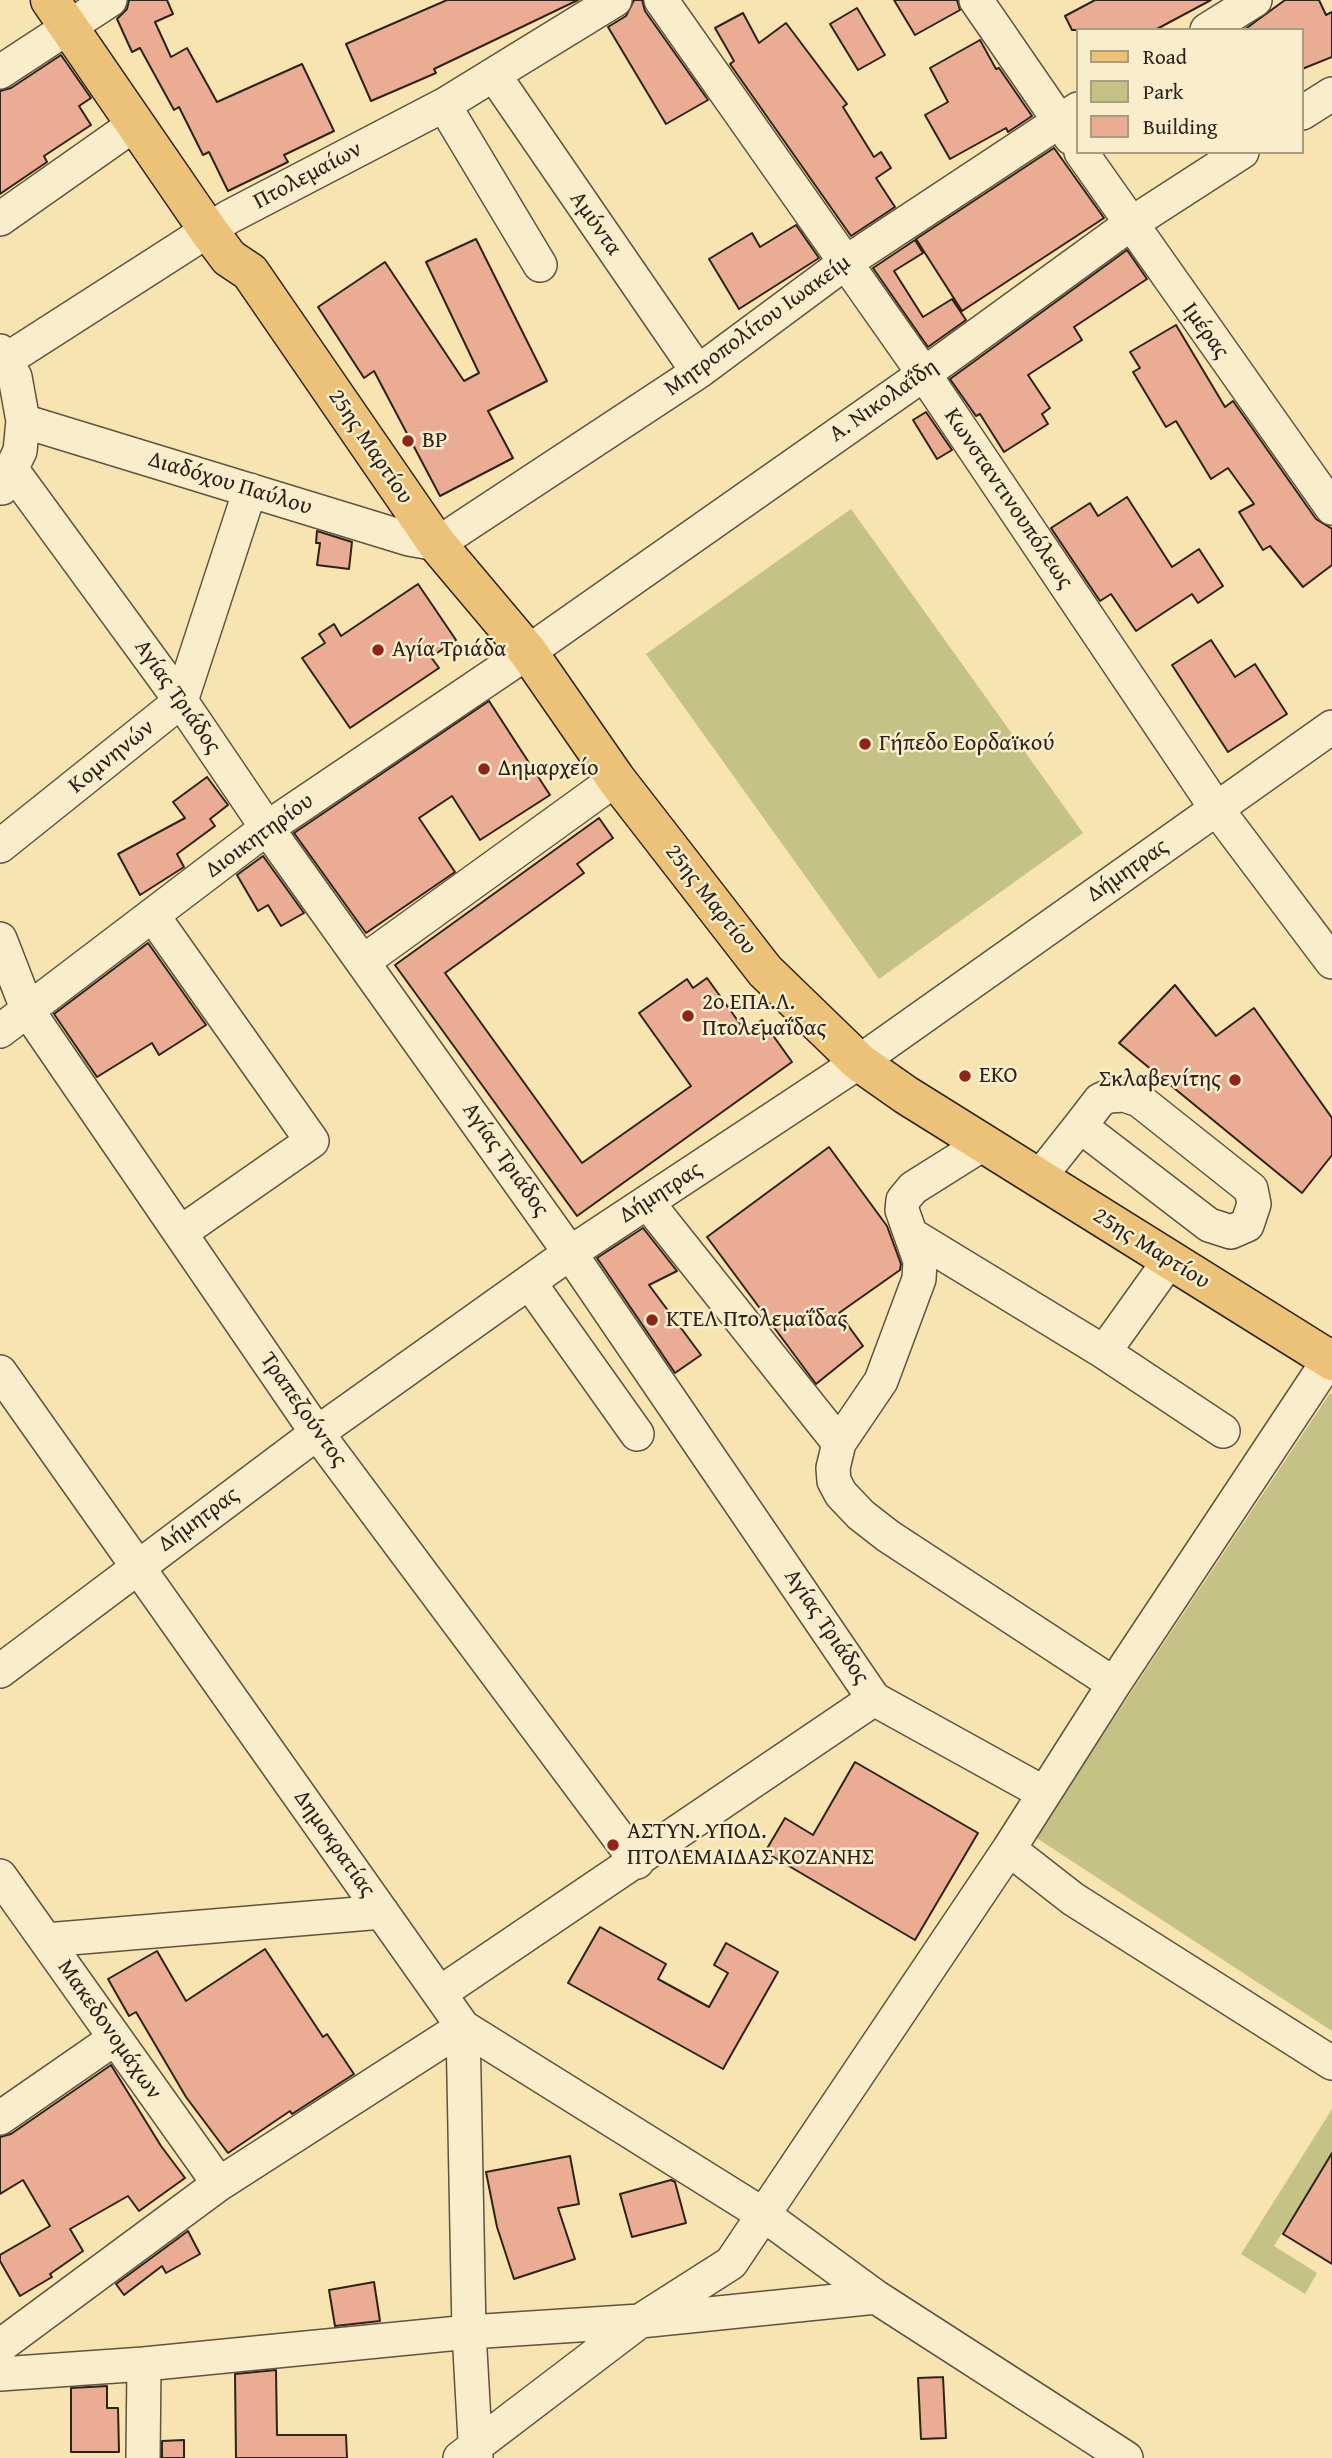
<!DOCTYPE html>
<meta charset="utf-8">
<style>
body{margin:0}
#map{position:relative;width:1332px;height:2458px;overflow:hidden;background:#f8e4b1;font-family:"Gentium Book Plus",serif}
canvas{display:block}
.legend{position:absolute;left:1076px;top:28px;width:228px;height:126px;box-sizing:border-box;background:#faedcc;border:2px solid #a89c85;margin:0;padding:9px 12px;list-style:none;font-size:21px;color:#2d231a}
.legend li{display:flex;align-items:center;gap:14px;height:35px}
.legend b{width:35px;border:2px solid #a89c85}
</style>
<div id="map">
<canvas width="1332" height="2458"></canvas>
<ul class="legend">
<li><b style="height:9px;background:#ecc278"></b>Road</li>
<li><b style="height:19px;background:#c5c286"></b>Park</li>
<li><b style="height:19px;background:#eaac93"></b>Building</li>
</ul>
</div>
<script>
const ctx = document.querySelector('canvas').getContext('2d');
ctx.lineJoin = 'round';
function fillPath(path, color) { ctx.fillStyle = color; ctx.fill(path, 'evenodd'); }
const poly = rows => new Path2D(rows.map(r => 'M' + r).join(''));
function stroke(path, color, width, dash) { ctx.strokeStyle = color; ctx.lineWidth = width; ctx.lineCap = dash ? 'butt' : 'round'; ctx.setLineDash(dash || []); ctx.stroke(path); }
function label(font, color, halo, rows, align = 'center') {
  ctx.font = font + ' "Gentium Book Plus",serif'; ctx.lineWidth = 5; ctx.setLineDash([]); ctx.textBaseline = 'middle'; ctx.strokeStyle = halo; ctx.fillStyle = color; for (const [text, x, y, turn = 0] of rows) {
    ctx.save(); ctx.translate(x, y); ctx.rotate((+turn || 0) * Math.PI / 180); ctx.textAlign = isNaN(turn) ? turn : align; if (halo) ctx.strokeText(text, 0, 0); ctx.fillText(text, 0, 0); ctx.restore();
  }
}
const green = poly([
 [851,509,1083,833,879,979,646,654],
 [1330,1393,1332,1394,1332,2031,1035,1837],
 [1332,2109,1332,2153,1274,2246,1317,2273,1305,2294,1241,2254]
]);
const building = poly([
 [129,0,167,0,173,14,155,22,171,57,187,48,217,102,302,64,334,131,284,155,288,162,228,191,209,152,203,155,179,107,174,110,140,48,132,52,117,19,127,9,129,0],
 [447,0,578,0,434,69,436,73,371,101,346,44,447,0],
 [634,0,642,0,645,11,708,100,666,124,608,27,626,16,634,0],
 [894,0,957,0,960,10,915,35,894,0],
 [1095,0,1211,0,1155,30,1072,30,1065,16,1095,0],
 [1285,0,1319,0,1326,15,1332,12,1332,57,1302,69,1302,30,1244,30,1285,0],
 [857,8,885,55,858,70,830,24,857,8],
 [743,13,759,43,786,23,847,104,843,107,874,157,881,152,891,168,876,178,895,207,851,236,730,64,734,61,715,28,743,13],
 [980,40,996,69,999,68,1032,116,1008,132,1006,128,950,159,925,115,948,102,930,68,980,40],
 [61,55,91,98,79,106,91,125,44,156,47,162,0,194,0,91,11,88,61,55],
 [1054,148,1104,218,962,311,916,239,1054,148],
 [796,225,819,258,739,309,709,259,752,233,760,247,796,225],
 [476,239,547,381,488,411,513,458,440,496,374,371,364,378,318,307,385,262,464,381,479,373,426,262,476,239],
 [915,240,923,253,894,271,923,317,952,299,966,320,928,347,873,268,915,240],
 [1127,250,1147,279,1074,327,1082,340,1028,375,1050,408,1042,414,1048,424,1004,452,980,414,976,416,950,379,1127,250],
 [1176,325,1225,407,1233,401,1316,519,1332,529,1332,565,1303,587,1270,546,1263,550,1239,512,1254,504,1228,468,1211,479,1176,421,1166,427,1133,372,1140,368,1130,352,1176,325],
 [926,412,952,450,937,459,913,420,926,412],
 [1127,497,1172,567,1199,549,1223,586,1198,603,1192,594,1136,631,1111,594,1100,601,1051,528,1090,503,1098,516,1127,497],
 [317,531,352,542,349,569,317,565,320,543,316,543,317,531],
 [418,584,456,640,431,657,439,668,350,728,302,658,325,643,319,634,334,624,341,636,418,584],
 [1211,640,1235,677,1255,664,1287,714,1228,752,1172,665,1211,640],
 [489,701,550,795,480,840,452,796,419,818,455,872,366,933,294,833,489,701],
 [207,777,228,805,210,819,215,826,177,854,184,867,140,895,118,854,185,818,173,802,207,777],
 [599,818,613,838,577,864,584,873,445,973,582,1163,691,1086,639,1013,687,979,693,988,707,978,746,1032,762,1020,792,1062,577,1216,395,965,599,818],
 [263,856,304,913,281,926,268,905,258,911,237,875,263,856],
 [148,943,206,1025,159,1055,152,1043,97,1077,54,1014,148,943],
 [1175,985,1216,1036,1254,1008,1332,1118,1332,1155,1302,1193,1119,1043,1175,985],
 [829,1147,887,1226,901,1264,900,1270,839,1313,863,1346,816,1384,707,1237,829,1147],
 [643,1228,677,1271,649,1285,701,1355,675,1373,597,1258,643,1228],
 [855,1762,978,1833,915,1940,765,1852,785,1818,813,1835,855,1762],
 [600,1927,666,1964,658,1979,709,2007,728,1973,714,1965,726,1943,778,1972,723,2069,568,1983,600,1927],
 [265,1949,323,2037,327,2034,354,2074,292,2114,290,2111,228,2153,186,2097,136,2012,129,2016,108,1979,157,1951,186,2001,265,1949],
 [111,2065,161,2146,185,2178,139,2211,128,2196,70,2229,83,2251,50,2274,52,2277,20,2296,0,2261,0,2255,50,2226,23,2180,0,2194,0,2137,11,2134,111,2065],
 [1332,2153,1332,2264,1283,2234,1332,2153],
 [570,2156,579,2204,558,2208,575,2259,514,2279,497,2227,486,2172,570,2156],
 [671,2180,675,2182,686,2223,632,2237,620,2194,671,2180],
 [188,2231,200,2254,166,2273,162,2266,124,2295,116,2284,188,2231],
 [374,2282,380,2321,335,2326,329,2290,374,2282],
 [276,2370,277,2435,346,2435,347,2458,236,2458,235,2374,276,2370],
 [943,2377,946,2438,921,2439,918,2378,943,2377],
 [107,2386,107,2408,118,2408,119,2452,71,2452,71,2388,107,2386],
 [184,2440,184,2458,162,2458,162,2441,184,2440]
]);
const minor = poly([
 [661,0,924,374,1216,808,1332,962],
 [976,0,1071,138],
 [1207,30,1255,0],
 [0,72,110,0],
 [494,75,698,372],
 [444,105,540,265],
 [1302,113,1332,94],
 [1081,152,1332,508],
 [0,219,135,124],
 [0,351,15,377,23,421,20,451,2,488],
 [6,360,229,217,444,105,615,0],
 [23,421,409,539,437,544,698,372,845,263,1078,109],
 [12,470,181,701,267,828,570,1253,874,1699,1044,1793],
 [0,846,181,701,250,490],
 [153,916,312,1141,180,1233],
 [0,939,28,1011,317,1433,637,1862],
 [364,961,616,779],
 [0,1031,267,828,528,652,924,374,1129,225,1242,152],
 [983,1144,913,1188,903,1200,902,1210,920,1261,919,1279,881,1381,839,1443,833,1468,834,1481,841,1494,861,1515,888,1536,1114,1684],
 [1038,1179,1080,1126,1100,1100,1109,1096,1124,1095,1139,1100,1251,1189,1254,1204,1247,1225,1231,1232,1209,1225,1080,1126],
 [647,1202,839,1443],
 [912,1235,1104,1352,1223,1431],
 [529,1282,637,1434],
 [1104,1352,1169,1261],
 [0,1372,463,2027,764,2215,876,2297,1126,2458],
 [0,1671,317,1433,570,1253,859,1062,1332,727],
 [1009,1849,1073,1899,1332,2063],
 [0,1876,219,2184],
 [46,1940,382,1912],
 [440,1993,874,1699],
 [463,2027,469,2332,476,2458],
 [0,2118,114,2039],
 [0,2346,219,2184,463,2027],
 [0,2374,144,2364,469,2332,640,2321,876,2297],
 [143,2458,144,2364],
 [460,2458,640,2321,731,2263,1009,1849,1114,1684,1332,1355]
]);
const major = poly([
 [50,0,208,230,229,258,250,272,437,544,528,652,616,779,765,971,859,1062,906,1095,1332,1361]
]);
const markers = [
 [408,441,7,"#8f2418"],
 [378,650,7,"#8f2418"],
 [865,744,7,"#8f2418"],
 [484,769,7,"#8f2418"],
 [688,1016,7,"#8f2418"],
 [965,1076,7,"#8f2418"],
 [1235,1080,7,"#8f2418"],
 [652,1320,7,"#8f2418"],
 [613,1845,7,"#8f2418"]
];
const streetNames = [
 ["Πτολεμαίων",308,176,-28],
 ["Αμύντα",595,224,55],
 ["Μητροπολίτου Ιωακείμ",758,326,-36],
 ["Ιμέρας",1205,331,54],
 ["Α. Νικολαΐδη",884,401,-35],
 ["25ης Μαρτίου",370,447,56],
 ["Διαδόχου Παύλου",230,484,17],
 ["Κωνσταντινουπόλεως",1008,499,56],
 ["Αγίας Τριάδος",177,697,55],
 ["Κομνηνών",112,757,-39],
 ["Διοικητηρίου",260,836,-36],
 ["Δήμητρας",1128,871,-35],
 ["25ης Μαρτίου",710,900,52],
 ["Αγίας Τριάδος",505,1160,55],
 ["Δήμητρας",661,1193,-33],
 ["25ης Μαρτίου",1151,1249,32],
 ["Τραπεζούντος",303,1410,55],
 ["Δήμητρας",199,1520,-36],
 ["Αγίας Τριάδος",826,1627,56],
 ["Δημοκρατίας",334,1844,55],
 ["Μακεδονομάχων",109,2030,55]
];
const poiNames = [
 ["BP",422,441],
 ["Αγία Τριάδα",392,650],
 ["Γήπεδο Εορδαϊκού",879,744],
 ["Δημαρχείο",498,769],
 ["2ο ΕΠΑ.Λ.",702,1003],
 ["Πτολεμαΐδας",702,1029],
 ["EKO",979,1076],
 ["Σκλαβενίτης",1221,1080,"right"],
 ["ΚΤΕΛ Πτολεμαΐδας",666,1320],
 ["ΑΣΤΥΝ. ΥΠΟΔ.",627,1832],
 ["ΠΤΟΛΕΜΑΙΔΑΣ ΚΟΖΑΝΗΣ",627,1858]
];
fillPath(green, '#c5c286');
fillPath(building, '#eaac93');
stroke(building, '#2d231a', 2);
stroke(minor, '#605340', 36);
stroke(major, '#2d231a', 41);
stroke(minor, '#faedcc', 33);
stroke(major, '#ecc278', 38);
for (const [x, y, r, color] of markers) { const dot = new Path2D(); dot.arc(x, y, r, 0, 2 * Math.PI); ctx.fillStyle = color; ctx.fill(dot); stroke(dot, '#faedcc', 2.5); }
label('23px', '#2d231a', '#faedcc', streetNames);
label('23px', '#2d231a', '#faedcc', poiNames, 'left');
</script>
